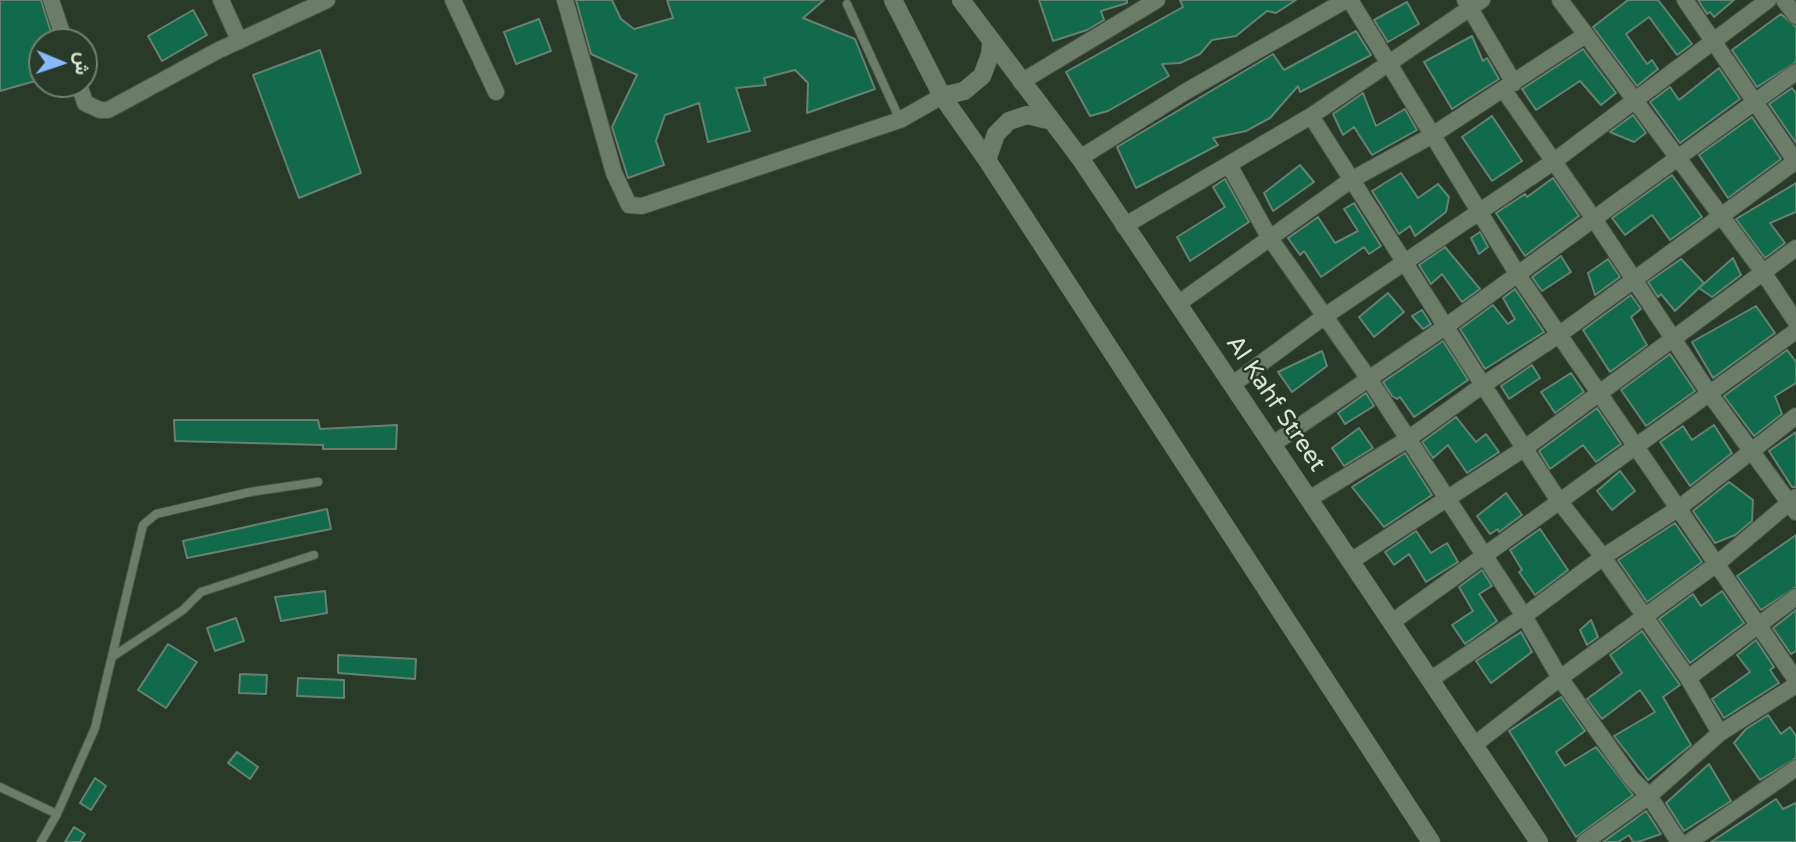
<!DOCTYPE html>
<meta charset="utf-8">
<style>
body{margin:0}
#map{position:relative;width:1796px;height:842px;overflow:hidden;background:#2a3a29;font-family:"Varela Round",Vazirmatn,sans-serif}
canvas{display:block}
.north{position:absolute;left:28px;top:28px;width:70px;height:70px;box-sizing:border-box;background:#2a3a29;border:2px solid #717f70;border-radius:50%;rotate:92deg;font-size:19px;font-weight:700;line-height:28px;text-align:center;color:#dce6db}
.north::after{content:'';display:block;margin:auto;width:24px;height:32px;background:#86bbfb;clip-path:polygon(50% 0,100% 100%,50% 72%,0 100%)}
</style>
<div id="map">
<canvas width="1796" height="842"></canvas>
<div class="north">ش</div>
</div>
<script>
const ctx = document.querySelector('canvas').getContext('2d');
ctx.lineJoin = 'round';
function fillPath(path, color) { ctx.fillStyle = color; ctx.fill(path, 'evenodd'); }
const poly = rows => new Path2D(rows.map(r => 'M' + r).join(''));
function stroke(path, color, width, dash) { ctx.strokeStyle = color; ctx.lineWidth = width; ctx.lineCap = dash ? 'butt' : 'round'; ctx.setLineDash(dash || []); ctx.stroke(path); }
function label(font, color, halo, rows, align = 'center') {
  ctx.font = font + ' "Varela Round",sans-serif'; ctx.lineWidth = 5; ctx.setLineDash([]); ctx.textBaseline = 'middle'; ctx.strokeStyle = halo; ctx.fillStyle = color; for (const [text, x, y, turn = 0] of rows) {
    ctx.save(); ctx.translate(x, y); ctx.rotate((+turn || 0) * Math.PI / 180); ctx.textAlign = isNaN(turn) ? turn : align; if (halo) ctx.strokeText(text, 0, 0); ctx.fillText(text, 0, 0); ctx.restore();
  }
}
const building = poly([
 [0,0,41,0,54,42,42,42,42,79,0,91,0,0],
 [576,0,612,0,621,19,634,29,673,18,667,0,824,0,803,18,855,39,875,89,807,113,808,83,795,70,764,78,766,85,736,88,750,131,708,142,699,103,665,115,656,141,664,165,628,178,612,127,637,75,591,54,576,0],
 [1039,0,1127,0,1127,3,1101,11,1104,20,1087,30,1053,41,1039,0],
 [1180,0,1296,0,1276,13,1267,11,1236,36,1212,40,1200,54,1180,63,1162,64,1169,76,1108,111,1090,116,1066,72,1183,7,1180,0],
 [1628,0,1658,0,1692,44,1677,55,1649,17,1626,34,1647,64,1652,60,1658,69,1637,86,1593,27,1628,0],
 [1698,0,1734,0,1714,17,1710,12,1707,14,1698,0],
 [1407,2,1419,24,1388,42,1374,20,1407,2],
 [193,10,207,35,162,61,148,36,193,10],
 [1781,14,1796,27,1796,62,1757,87,1732,50,1781,14],
 [539,19,551,51,516,64,504,32,539,19],
 [1356,31,1371,55,1300,92,1298,86,1270,118,1246,131,1213,138,1218,145,1136,188,1117,147,1273,54,1284,70,1356,31],
 [1472,36,1483,61,1487,58,1499,79,1452,109,1424,62,1472,36],
 [1583,49,1616,93,1601,105,1580,81,1536,110,1522,89,1583,49],
 [320,50,361,173,299,198,253,75,320,50],
 [1719,68,1740,99,1680,143,1650,102,1670,87,1679,100,1719,68],
 [1792,88,1796,93,1796,143,1769,104,1792,88],
 [1363,93,1376,126,1405,109,1417,130,1372,155,1354,127,1343,135,1333,114,1363,93],
 [1633,115,1646,133,1634,142,1610,132,1633,115],
 [1492,116,1522,161,1492,181,1462,137,1492,116],
 [1752,117,1781,159,1728,198,1699,155,1752,117],
 [1300,165,1314,182,1273,211,1264,193,1300,165],
 [1401,173,1418,198,1438,184,1449,197,1446,212,1415,236,1410,226,1399,234,1372,191,1401,173],
 [1672,175,1702,217,1670,240,1652,215,1625,235,1612,218,1672,175],
 [1553,178,1579,216,1525,256,1496,213,1525,194,1527,197,1553,178],
 [1225,179,1249,222,1190,261,1177,237,1225,207,1213,187,1225,179],
 [1796,183,1796,212,1770,223,1785,243,1765,258,1736,219,1796,183],
 [1354,203,1381,246,1369,254,1364,247,1321,277,1304,251,1300,255,1288,238,1318,217,1335,243,1358,231,1344,209,1354,203],
 [1480,232,1488,247,1479,254,1471,238,1480,232],
 [1445,247,1480,289,1462,302,1442,274,1431,284,1419,265,1445,247],
 [1561,256,1571,272,1542,291,1532,277,1561,256],
 [1733,258,1741,275,1712,297,1699,288,1733,258],
 [1608,259,1620,277,1595,295,1588,273,1608,259],
 [1681,259,1704,283,1675,311,1661,294,1658,297,1648,282,1681,259],
 [1515,289,1544,332,1485,369,1460,329,1493,305,1508,324,1515,319,1503,298,1515,289],
 [1388,293,1404,312,1374,337,1359,317,1388,293],
 [1631,295,1641,309,1631,317,1647,345,1610,372,1583,330,1631,295],
 [1756,306,1775,333,1713,378,1692,342,1756,306],
 [1422,310,1431,324,1423,329,1412,316,1422,310],
 [1443,341,1468,380,1414,417,1400,397,1397,399,1392,396,1383,382,1443,341],
 [1787,350,1796,362,1796,383,1775,396,1782,414,1754,436,1724,396,1787,350],
 [1322,351,1327,366,1292,392,1278,372,1322,351],
 [1670,354,1695,391,1646,426,1621,390,1670,354],
 [1532,365,1540,378,1509,399,1501,386,1532,365],
 [1571,373,1584,392,1555,413,1541,392,1571,373],
 [1366,393,1374,406,1345,424,1338,413,1366,393],
 [1597,408,1621,444,1596,462,1583,445,1550,469,1539,451,1597,408],
 [1456,417,1476,442,1486,434,1499,452,1467,473,1448,445,1433,458,1422,442,1456,417],
 [174,420,318,420,320,429,397,425,396,449,323,449,323,445,175,441,174,420],
 [1714,425,1732,453,1690,486,1660,442,1683,426,1692,440,1714,425],
 [1359,428,1373,448,1344,466,1332,448,1359,428],
 [1796,432,1796,487,1792,487,1769,451,1796,432],
 [1405,453,1432,495,1384,527,1352,487,1405,453],
 [1620,471,1635,491,1612,510,1597,491,1620,471],
 [1729,482,1753,500,1752,521,1735,535,1715,543,1693,511,1729,482],
 [1506,493,1522,515,1499,532,1498,529,1490,534,1477,516,1506,493],
 [327,509,331,529,187,558,183,541,327,509],
 [1675,523,1702,562,1647,602,1618,560,1675,523],
 [1540,529,1568,570,1535,595,1519,572,1522,570,1510,550,1540,529],
 [1416,531,1431,553,1447,543,1458,562,1426,582,1409,554,1394,565,1385,552,1416,531],
 [1796,535,1796,587,1761,610,1737,576,1796,535],
 [1482,570,1492,586,1479,594,1497,621,1465,644,1452,625,1473,611,1459,587,1482,570],
 [325,591,327,613,281,621,275,597,325,591],
 [1722,591,1744,623,1690,663,1659,619,1693,594,1701,606,1722,591],
 [1796,610,1796,651,1791,654,1773,628,1796,610],
 [236,618,244,641,215,651,207,628,236,618],
 [1591,620,1598,637,1587,645,1580,630,1591,620],
 [1642,631,1680,685,1663,697,1691,745,1648,780,1614,736,1655,712,1640,690,1602,719,1587,699,1622,673,1610,655,1642,631],
 [1521,632,1532,652,1491,683,1476,661,1521,632],
 [1756,640,1774,667,1770,670,1779,683,1724,718,1712,699,1750,672,1737,655,1756,640],
 [168,644,197,662,166,708,138,690,168,644],
 [338,655,416,659,415,679,338,673,338,655],
 [240,674,267,675,266,694,239,693,240,674],
 [298,678,344,680,344,698,297,696,298,678],
 [1561,697,1585,731,1556,752,1565,766,1596,747,1633,795,1576,837,1509,731,1561,697],
 [1768,715,1781,734,1790,727,1796,736,1796,758,1760,780,1734,743,1746,729,1768,715],
 [237,752,258,767,250,779,228,763,237,752],
 [1709,764,1731,801,1684,831,1666,803,1709,764],
 [95,778,106,786,91,810,80,803,95,778],
 [1776,799,1783,809,1796,803,1796,842,1711,842,1776,799],
 [1646,811,1661,834,1638,842,1633,842,1629,835,1618,842,1603,842,1646,811],
 [74,827,85,834,80,842,65,842,74,827]
]);
const service = poly([
 [847,4,900,120],
 [112,657,183,610,201,592,314,555],
 [0,787,57,814,95,728,143,525,156,514,250,492,318,482],
 [41,842,57,814]
]);
const minor = poly([
 [51,0,65,42],
 [221,0,239,40],
 [453,0,496,92],
 [565,0,614,173,629,205,642,206,900,120,942,96],
 [1350,0,1518,275,1796,680],
 [1465,0,1514,83],
 [1560,0,1763,272,1796,322],
 [1685,0,1796,162],
 [1784,0,1796,16],
 [1021,82,1157,0],
 [79,84,85,103,100,110,108,110,217,51,327,0],
 [1503,89,1594,219,1709,393,1796,512],
 [1311,116,1483,385,1560,334,1796,161],
 [1080,158,1185,92,1346,0],
 [1229,165,1269,237,1369,379,1524,616,1430,680],
 [1124,226,1311,116,1482,0],
 [1179,303,1351,180,1431,136,1584,36],
 [1233,384,1325,316,1553,162,1768,0],
 [1796,416,1679,508,1603,557,1524,616,1560,678,1718,563,1796,497],
 [1273,444,1445,327,1796,72],
 [1309,499,1408,439,1483,385,1559,501,1603,557,1688,678,1720,733],
 [1351,561,1525,448,1796,248],
 [1392,622,1796,331],
 [1688,678,1796,597],
 [1474,745,1560,678,1631,778,1649,796,1679,842],
 [1585,842,1649,796,1720,733,1796,685],
 [1689,842,1796,768]
]);
const secondary = poly([
 [893,0,942,96,987,160,1431,842],
 [961,0,1080,158,1539,842],
 [942,96,964,91,982,76,990,55,991,44],
 [987,160,996,134,1009,121,1027,115,1052,121]
]);
const streetNames = [
 ["Al Kahf Street",1275,404,56]
];
fillPath(building, '#126a4c');
stroke(building, '#668174', 2);
stroke(service, '#475446', 10);
stroke(minor, '#475446', 18);
stroke(secondary, '#475446', 19);
stroke(service, '#6b7d69', 8);
stroke(minor, '#6b7d69', 16);
stroke(secondary, '#6b7d69', 18);
label('24px', '#dce6db', '#2a3a29', streetNames);
</script>
